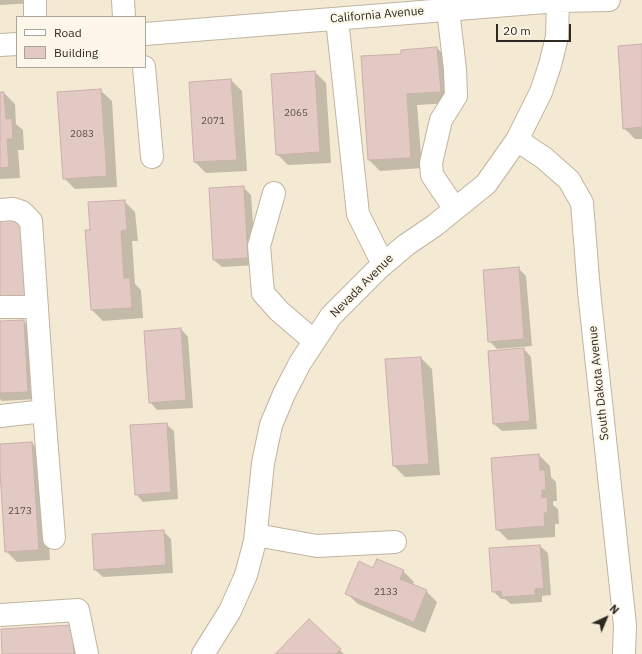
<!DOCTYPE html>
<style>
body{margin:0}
#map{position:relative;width:642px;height:654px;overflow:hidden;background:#f4e9d3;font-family:"IBM Plex Sans",sans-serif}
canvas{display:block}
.legend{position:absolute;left:16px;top:16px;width:130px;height:52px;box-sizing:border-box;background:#fdf7e9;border:1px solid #aaa599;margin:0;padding:5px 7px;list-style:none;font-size:12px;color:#2e2a22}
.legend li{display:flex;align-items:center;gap:8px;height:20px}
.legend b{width:20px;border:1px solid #aaa599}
.north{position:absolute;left:586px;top:598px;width:40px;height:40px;-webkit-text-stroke:3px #fdf7e9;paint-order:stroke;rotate:44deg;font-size:11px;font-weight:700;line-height:16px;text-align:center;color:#2e2a22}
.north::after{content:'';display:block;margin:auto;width:14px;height:18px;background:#2e2a22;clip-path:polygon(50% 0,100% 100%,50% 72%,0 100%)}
.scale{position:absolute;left:496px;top:24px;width:75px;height:18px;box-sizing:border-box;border:2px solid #2e2a22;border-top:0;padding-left:5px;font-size:12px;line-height:14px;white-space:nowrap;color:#2e2a22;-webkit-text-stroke:3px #fdf7e9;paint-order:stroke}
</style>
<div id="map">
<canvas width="642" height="654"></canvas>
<ul class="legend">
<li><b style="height:5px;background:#fff"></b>Road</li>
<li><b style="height:11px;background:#e3c9c3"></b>Building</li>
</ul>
<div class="north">N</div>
<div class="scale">20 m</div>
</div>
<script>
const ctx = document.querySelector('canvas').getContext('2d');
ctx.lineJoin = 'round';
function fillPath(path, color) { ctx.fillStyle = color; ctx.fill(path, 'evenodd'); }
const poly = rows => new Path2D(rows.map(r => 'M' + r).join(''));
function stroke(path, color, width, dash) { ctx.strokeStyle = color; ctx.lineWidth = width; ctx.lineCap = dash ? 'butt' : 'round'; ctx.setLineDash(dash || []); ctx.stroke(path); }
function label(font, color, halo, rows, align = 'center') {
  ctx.font = font + ' "IBM Plex Sans",sans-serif'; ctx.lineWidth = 4; ctx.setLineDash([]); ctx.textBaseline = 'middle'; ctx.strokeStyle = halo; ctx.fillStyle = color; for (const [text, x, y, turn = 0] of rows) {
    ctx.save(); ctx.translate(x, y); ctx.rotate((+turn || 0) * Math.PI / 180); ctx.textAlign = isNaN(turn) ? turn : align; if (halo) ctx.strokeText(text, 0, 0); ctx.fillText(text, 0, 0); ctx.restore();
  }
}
const shadow = poly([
 [0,0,33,0,33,3,0,5],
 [642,45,642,139,635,139,624,128],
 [437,48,448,59,451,103,417,105,422,168,380,171,369,160,402,54,402,51],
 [315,72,326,83,331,163,288,165,277,154],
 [231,80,242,91,247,171,206,173,195,162],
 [100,90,112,101,117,187,75,189,64,178],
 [0,93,4,93,15,104,16,124,23,130,24,150,18,150,20,178,0,179],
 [243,187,251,195,256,265,222,267,214,260],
 [124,201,135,212,138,241,132,241,135,284,141,290,143,318,103,321,92,310],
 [518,268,526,276,532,346,497,349,489,341],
 [23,321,31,328,35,399,2,401,0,399,0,322],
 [181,329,188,337,193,408,157,410,150,402],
 [524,349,531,357,537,429,502,431,494,424],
 [421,358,432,369,440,475,405,477,394,466,386,360],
 [166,424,174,431,178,499,143,502,136,494],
 [32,443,43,454,50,560,17,562,6,551,0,445],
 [539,455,550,466,551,477,556,482,557,501,553,501,553,505,558,509,559,524,555,524,555,537,508,540,497,529],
 [163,531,171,539,173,573,103,577,95,570],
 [540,546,548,553,551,595,542,596,542,602,511,604,505,599,501,599,493,591],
 [374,569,403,571,414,582,413,585,426,591,437,602,425,633,358,604,346,593],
 [309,620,344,654,276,654],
 [79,633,80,654,3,654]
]);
const building = poly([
 [642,44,642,127,623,129,618,46,642,44],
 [437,47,441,92,407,94,411,158,368,160,361,56,401,54,401,50,437,47],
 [315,71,320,152,276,155,271,74,315,71],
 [231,79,237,160,194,162,189,82,231,79],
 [101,89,107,176,63,179,57,92,101,89],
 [0,92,4,92,6,119,12,118,13,139,7,139,9,167,0,168,0,92],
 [244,186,248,258,213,260,209,188,244,186],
 [125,200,127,230,121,231,124,278,130,278,132,308,91,310,85,230,90,230,88,202,125,200],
 [21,216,27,296,0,298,0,217,21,216],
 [519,267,524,339,488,342,483,270,519,267],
 [24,320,28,392,0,393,0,321,24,320],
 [181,328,186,400,149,403,144,331,181,328],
 [524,348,530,421,493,424,488,351,524,348],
 [421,357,429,464,393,466,385,359,421,357],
 [167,423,171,492,135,495,130,425,167,423],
 [32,442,39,550,5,552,0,472,0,444,32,442],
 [539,454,540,470,545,470,546,490,542,490,542,498,547,497,548,513,544,513,545,526,496,530,491,458,539,454],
 [164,530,166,565,94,570,92,534,164,530],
 [540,545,544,588,535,589,535,595,502,597,501,591,492,592,489,548,540,545],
 [377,559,404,570,400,579,427,590,414,622,345,594,359,561,373,568,377,559],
 [309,619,341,649,336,654,275,654,309,619],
 [72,625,74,654,2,654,1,629,72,625]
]);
const minor = poly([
 [35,0,35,17],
 [123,0,124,17],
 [448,10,455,69,456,96,441,120,431,163,432,175,455,209],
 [337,19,358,214,383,264],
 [145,34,558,1,609,0],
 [0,45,17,44],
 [144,67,152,157],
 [517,140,544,158,569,180,582,203,589,291,625,625,624,654],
 [274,193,259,246,263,293,279,311,314,341],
 [0,210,13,209,22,212,31,221,44,411,0,416],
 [0,307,37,307],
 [44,411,54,538],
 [256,535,317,546,395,542],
 [0,615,78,610,87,654],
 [203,654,230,611,246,575,255,541,263,463,271,425,284,394,300,363,331,316,380,267,406,245,434,226,486,184,517,140,541,92,550,65,557,37,558,0]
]);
const numberNames = [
 ["2065",296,113],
 ["2071",213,121],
 ["2083",82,134],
 ["2173",20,511],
 ["2133",386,592]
];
const streetNames = [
 ["California Avenue",377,15,-5],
 ["Nevada Avenue",362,286,-45],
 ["South Dakota Avenue",599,383,-96]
];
fillPath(shadow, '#0003');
fillPath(building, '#e3c9c3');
stroke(building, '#cab0aa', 1);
stroke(minor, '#bfb5a0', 24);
stroke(minor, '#fff', 22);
label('10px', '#5b524a', null, numberNames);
label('12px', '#2e2a22', '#fdf7e9', streetNames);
</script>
